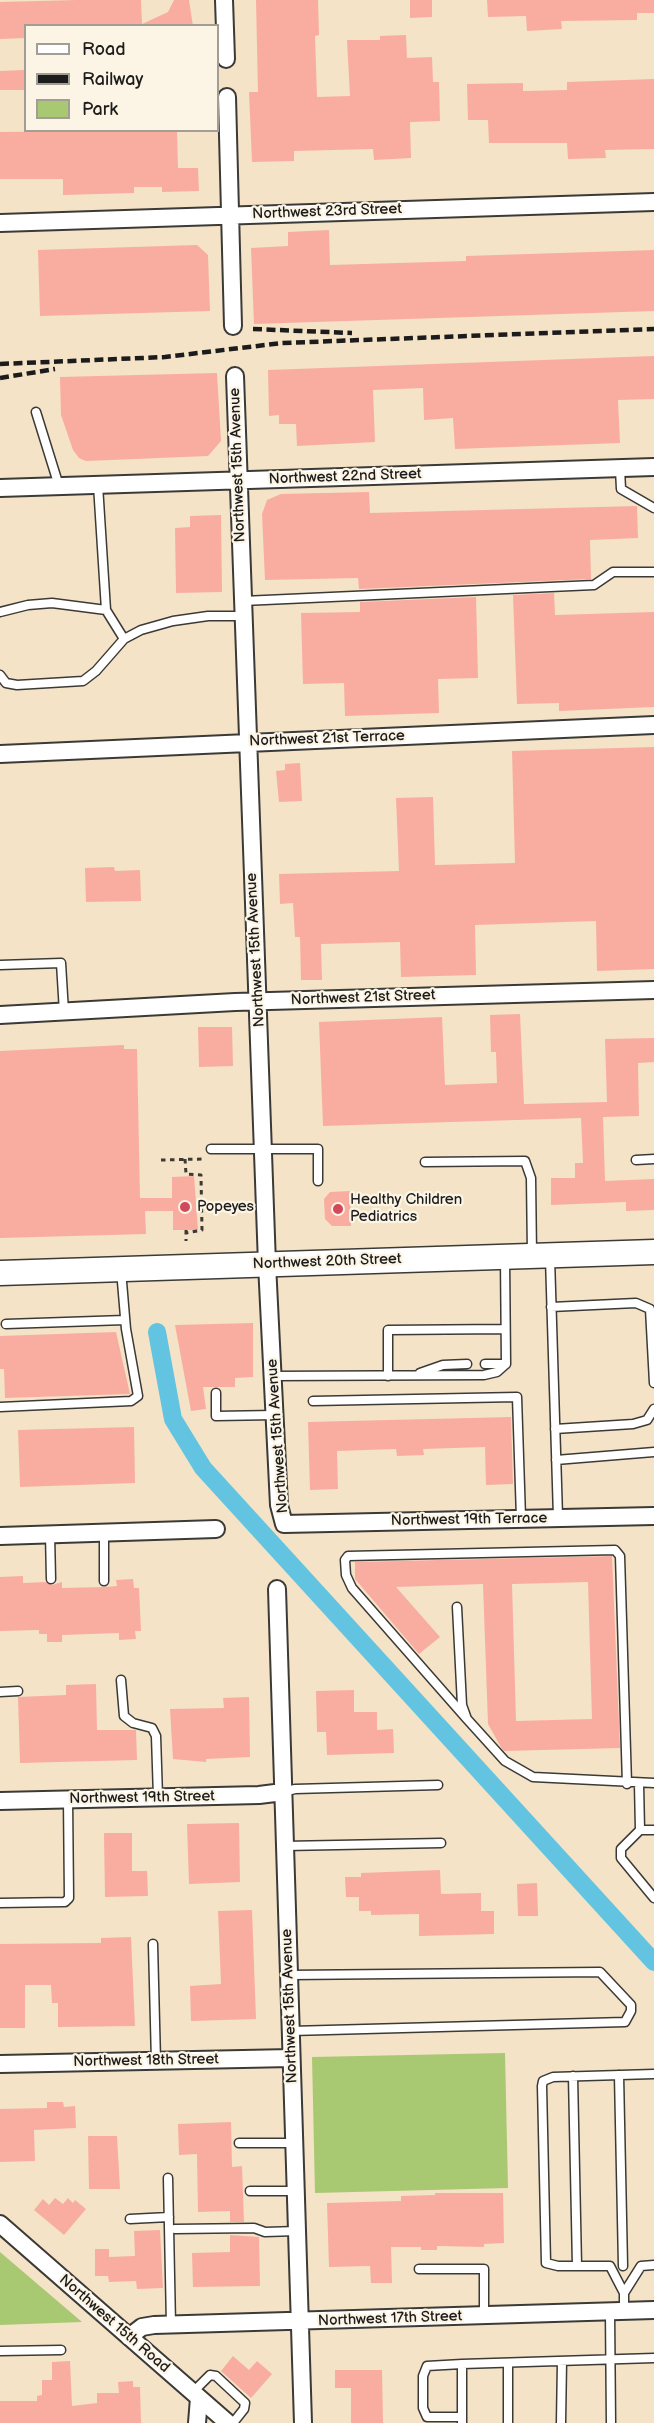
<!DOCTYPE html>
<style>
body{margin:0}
#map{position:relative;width:654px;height:2423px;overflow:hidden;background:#f4e3c7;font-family:"Balsamiq Sans",sans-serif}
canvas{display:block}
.legend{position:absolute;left:24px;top:24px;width:195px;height:108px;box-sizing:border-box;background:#fcf5e5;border:2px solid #a29e95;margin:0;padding:8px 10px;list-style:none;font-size:18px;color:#1c1c1c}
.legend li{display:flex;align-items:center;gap:12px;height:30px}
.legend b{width:30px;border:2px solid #a29e95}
</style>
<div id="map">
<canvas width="654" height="2423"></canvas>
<ul class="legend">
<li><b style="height:8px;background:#fff"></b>Road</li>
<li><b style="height:8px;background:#1c1c1c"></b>Railway</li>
<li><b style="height:16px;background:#a8c972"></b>Park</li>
</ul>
</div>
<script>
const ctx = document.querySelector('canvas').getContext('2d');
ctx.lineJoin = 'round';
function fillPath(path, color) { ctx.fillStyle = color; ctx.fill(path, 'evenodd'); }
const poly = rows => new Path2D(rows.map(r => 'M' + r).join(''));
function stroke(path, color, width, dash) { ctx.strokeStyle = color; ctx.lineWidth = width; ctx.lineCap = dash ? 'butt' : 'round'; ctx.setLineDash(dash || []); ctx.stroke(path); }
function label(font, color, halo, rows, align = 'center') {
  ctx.font = font + ' "Balsamiq Sans",sans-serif'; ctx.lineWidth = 4.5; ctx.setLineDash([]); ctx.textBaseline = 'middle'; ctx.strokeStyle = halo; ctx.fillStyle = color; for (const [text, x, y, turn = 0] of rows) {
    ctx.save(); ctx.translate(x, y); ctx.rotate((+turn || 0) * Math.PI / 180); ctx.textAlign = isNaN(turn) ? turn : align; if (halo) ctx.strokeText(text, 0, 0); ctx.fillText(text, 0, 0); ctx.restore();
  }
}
const green = poly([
 [505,2053,508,2188,315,2193,312,2057],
 [0,2252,82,2322,0,2325]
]);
const canal = poly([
 [157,1332,173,1419,203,1468,654,1962]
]);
const building = poly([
 [77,0,141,0,142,24,168,12,174,0,189,0,193,26,26,26,26,38,0,39,0,2],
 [256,0,318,0,319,35,315,36,317,97,350,96,347,40,380,40,380,36,406,35,407,58,432,57,433,82,439,82,440,121,410,122,411,158,374,160,373,149,294,151,294,161,252,162,249,92,258,92],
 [410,0,432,0,432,17,410,18],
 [487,0,654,0,654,13,637,13,637,20,561,21,562,29,527,31,526,16,488,17],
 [24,70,25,90,0,90,0,71],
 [654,79,654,149,605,150,606,158,568,159,567,143,489,143,488,120,468,120,467,84,523,83,523,91,567,90,567,82],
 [177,130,178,168,198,168,199,191,162,192,162,187,134,187,134,193,63,195,63,179,0,179,0,132],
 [329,230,330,265,466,261,466,256,654,250,654,311,254,324,251,248,288,246,288,232],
 [197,245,208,255,210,311,40,316,38,250],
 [654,356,654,399,618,400,620,443,455,449,453,418,424,420,423,388,373,390,375,442,297,446,296,424,279,424,279,415,269,416,268,370],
 [217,373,221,441,208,456,86,461,79,458,73,450,61,415,60,377],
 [369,492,370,513,637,506,638,538,590,540,591,579,359,589,358,578,265,580,262,514,267,500,281,494],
 [221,515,222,592,176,593,175,528,190,527,190,516],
 [554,593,555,615,654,612,654,707,559,711,559,703,517,704,513,595],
 [476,597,478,678,438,679,439,713,345,716,344,683,303,684,301,613,360,612,360,602],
 [654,747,654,969,597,971,596,921,475,925,476,975,401,977,400,942,321,944,322,980,301,980,300,937,295,937,293,903,280,904,279,874,399,871,396,798,433,797,435,865,515,863,512,751],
 [300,763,302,801,279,802,276,771,285,770,285,764],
 [114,867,115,871,140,870,141,901,86,902,85,868],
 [520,1014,524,1104,607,1102,605,1039,654,1038,654,1062,638,1063,639,1116,603,1117,605,1181,654,1179,654,1210,626,1211,626,1202,551,1205,551,1178,575,1178,575,1163,583,1163,581,1118,323,1126,319,1022,442,1017,445,1085,497,1083,496,1052,491,1052,490,1015],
 [198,1027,232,1027,233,1066,199,1067],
 [124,1045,124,1049,137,1049,140,1198,172,1198,172,1177,194,1176,198,1230,173,1230,173,1211,145,1211,146,1234,0,1238,0,1051],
 [350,1191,351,1226,332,1226,325,1219,324,1199,330,1192],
 [253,1323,253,1377,235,1378,235,1387,203,1387,206,1409,191,1411,175,1325],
 [116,1332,130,1394,5,1398,4,1369,0,1369,0,1336],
 [511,1417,513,1484,486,1485,485,1447,423,1449,424,1455,397,1456,396,1449,337,1451,338,1489,310,1490,308,1422],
 [134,1427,135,1483,20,1487,18,1430],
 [612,1556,620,1748,504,1751,502,1749,488,1724,483,1584,396,1587,440,1637,419,1654,355,1579,355,1562],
 [588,1582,592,1719,516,1721,512,1584],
 [23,1576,23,1583,46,1582,52,1585,62,1582,62,1588,105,1587,117,1586,116,1580,133,1579,134,1588,139,1588,141,1631,135,1631,136,1639,119,1640,119,1633,62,1635,62,1642,47,1642,47,1634,39,1634,39,1630,0,1631,0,1577],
 [96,1684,97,1730,136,1730,137,1760,20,1763,18,1697,66,1695,66,1685],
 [354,1690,354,1712,377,1712,377,1730,393,1729,394,1753,327,1755,326,1732,317,1732,316,1691],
 [249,1697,250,1757,206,1759,206,1762,173,1759,170,1709,224,1708,223,1698],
 [239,1823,240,1882,189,1884,187,1824],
 [104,1833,132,1833,132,1871,147,1871,148,1896,105,1897],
 [440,1870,441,1894,481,1893,481,1911,494,1911,494,1934,419,1936,419,1914,371,1915,371,1911,359,1911,359,1897,346,1897,345,1877,361,1877,361,1873],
 [537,1883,538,1916,518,1916,517,1884],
 [252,1910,256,2019,191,2021,190,1986,221,1984,218,1911],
 [131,1937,135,2026,58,2027,58,2003,52,2003,51,1985,25,1985,25,2028,0,2028,0,1944,101,1943,101,1938],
 [47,2102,63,2102,64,2107,75,2106,76,2128,34,2130,35,2161,0,2162,0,2109,47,2108],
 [231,2122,232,2167,242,2166,244,2222,230,2222,230,2211,198,2212,197,2154,179,2155,178,2124],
 [88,2136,117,2136,120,2189,89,2189],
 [435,2193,503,2193,504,2243,484,2244,484,2247,437,2246,437,2250,421,2250,421,2247,391,2247,392,2283,371,2283,370,2266,329,2267,327,2203,401,2201,401,2196,435,2195],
 [55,2198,63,2204,68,2198,73,2203,75,2200,86,2209,64,2235,34,2210,43,2199,49,2205],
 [160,2230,163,2288,137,2289,136,2281,109,2282,108,2276,95,2276,95,2249,109,2249,109,2257,135,2256,134,2231],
 [230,2235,259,2237,260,2286,193,2287,192,2253,230,2252],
 [233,2356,249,2370,257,2361,272,2374,251,2398,221,2371],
 [70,2361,72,2406,97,2403,97,2393,119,2393,118,2382,133,2381,133,2387,140,2387,141,2423,0,2423,0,2401,37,2401,37,2396,42,2395,42,2380,52,2380,52,2362],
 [335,2370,382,2370,383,2423,351,2423,351,2388,335,2388]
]);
const path = poly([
 [185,1159,186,1174,201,1175,202,1230,186,1233],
 [161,1160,204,1159],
 [186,1230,186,1241]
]);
const lane = poly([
 [36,412,59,486],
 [620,469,621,489,654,508],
 [98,485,106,610],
 [243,601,594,585,613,572,654,572],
 [0,612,28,605,52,603,106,610,124,639],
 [0,675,6,683,17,685,83,681,96,671,124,639,141,630,173,621,208,616,243,616],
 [0,965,61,963,64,1012],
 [211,1149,318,1149,318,1181],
 [636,1160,654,1159],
 [425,1162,525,1161,531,1178,532,1255],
 [550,1258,558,1517],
 [551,1307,636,1303,650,1309,654,1383],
 [6,1324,125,1320],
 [485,1364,506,1364],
 [420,1373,443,1365,467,1364],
 [273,1376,484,1375,497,1372,506,1364,505,1258],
 [388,1376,388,1330,505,1329],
 [216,1393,216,1416,275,1415],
 [313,1401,517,1397,521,1518],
 [0,1407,131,1401,138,1396,126,1329,121,1270],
 [555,1429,633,1424,647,1420,654,1409],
 [556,1460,654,1452],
 [104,1532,104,1581],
 [50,1534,51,1579],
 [457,1607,462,1705,467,1719,505,1761,533,1777,654,1783],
 [121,1680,124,1716,133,1723,152,1728,156,1736,158,1797],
 [0,1692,18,1691],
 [467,1719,352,1588,346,1575,345,1560,348,1556,615,1550,620,1556,627,1784],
 [639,1784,640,1830,621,1849,621,1858,654,1898],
 [283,1792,295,1789,438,1785],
 [640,1830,654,1830],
 [285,1846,441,1843],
 [0,1903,65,1902,69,1898,68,1799],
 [153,1944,156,2062],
 [289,1975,600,1972,631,2005,631,2011,625,2022,291,2031],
 [619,2075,623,2266],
 [573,2076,577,2266],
 [239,2143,294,2143],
 [168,2178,171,2325],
 [250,2191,296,2191],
 [130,2219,169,2217],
 [175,2229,254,2228,265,2232,297,2231],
 [419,2269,484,2269,484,2316],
 [624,2293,641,2266,654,2265],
 [610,2312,611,2423],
 [624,2312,624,2293,610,2266,558,2266,546,2263,542,2086,543,2081,553,2077,654,2074],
 [0,2351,61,2350],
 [462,2364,427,2366,423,2376,423,2408,427,2417,462,2417],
 [192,2393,210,2375,216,2376,245,2403,244,2409,233,2423],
 [462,2423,462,2364,654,2358],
 [508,2423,508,2363],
 [561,2423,562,2361]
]);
const street = poly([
 [224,0,226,59],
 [227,97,233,326],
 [0,223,654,202],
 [235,376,267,1264,279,1505,284,1524,654,1516],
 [0,488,654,467],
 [0,754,654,725],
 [0,1015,235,1002,654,990],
 [0,1536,216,1529],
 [277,1589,303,2423],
 [0,1801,259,1795,283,1792],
 [0,2064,291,2058],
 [0,2224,228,2423],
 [129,2337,142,2327,154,2325,654,2310],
 [197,2423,199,2398]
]);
const secondary = poly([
 [0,1273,654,1252]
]);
const rail = poly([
 [253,329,352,333],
 [0,364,165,357,282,343,654,329],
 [0,378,55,369]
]);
const markers = [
 [185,1207,6,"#d1495b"],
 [338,1209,6,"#d1495b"]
];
const streetNames = [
 ["Northwest 23rd Street",327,212,-2],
 ["Northwest 15th Avenue",238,465,-92],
 ["Northwest 22nd Street",345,477,-2],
 ["Northwest 21st Terrace",327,739,-2],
 ["Northwest 15th Avenue",256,950,-93],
 ["Northwest 21st Street",363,998,-2],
 ["Northwest 20th Street",327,1262,-2],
 ["Northwest 15th Avenue",278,1436,-94],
 ["Northwest 19th Terrace",469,1520,-1],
 ["Northwest 19th Street",142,1798,-1],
 ["Northwest 15th Avenue",290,2006,-92],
 ["Northwest 18th Street",146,2061,-1],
 ["Northwest 17th Street",390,2319,-2],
 ["Northwest 15th Road",114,2324,41]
];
const poiNames = [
 ["Healthy Children",350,1200],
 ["Pediatrics",350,1217],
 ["Popeyes",197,1207]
];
fillPath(green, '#a8c972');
stroke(canal, '#62c4e0', 18);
fillPath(building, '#f9ada1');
stroke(lane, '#3c3a36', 11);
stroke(street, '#3c3a36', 20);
stroke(secondary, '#3c3a36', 27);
stroke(path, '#3c3a36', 3, [4.5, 4.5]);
stroke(lane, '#fff', 8);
stroke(street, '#fff', 16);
stroke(secondary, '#fff', 24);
stroke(rail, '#1c1c1c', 4.5, [9, 4.5]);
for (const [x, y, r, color] of markers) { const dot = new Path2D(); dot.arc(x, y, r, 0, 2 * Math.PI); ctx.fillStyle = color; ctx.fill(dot); stroke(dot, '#fcf5e5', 2); }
label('15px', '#1c1c1c', '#fcf5e5', streetNames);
label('15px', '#1c1c1c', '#fcf5e5', poiNames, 'left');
</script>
